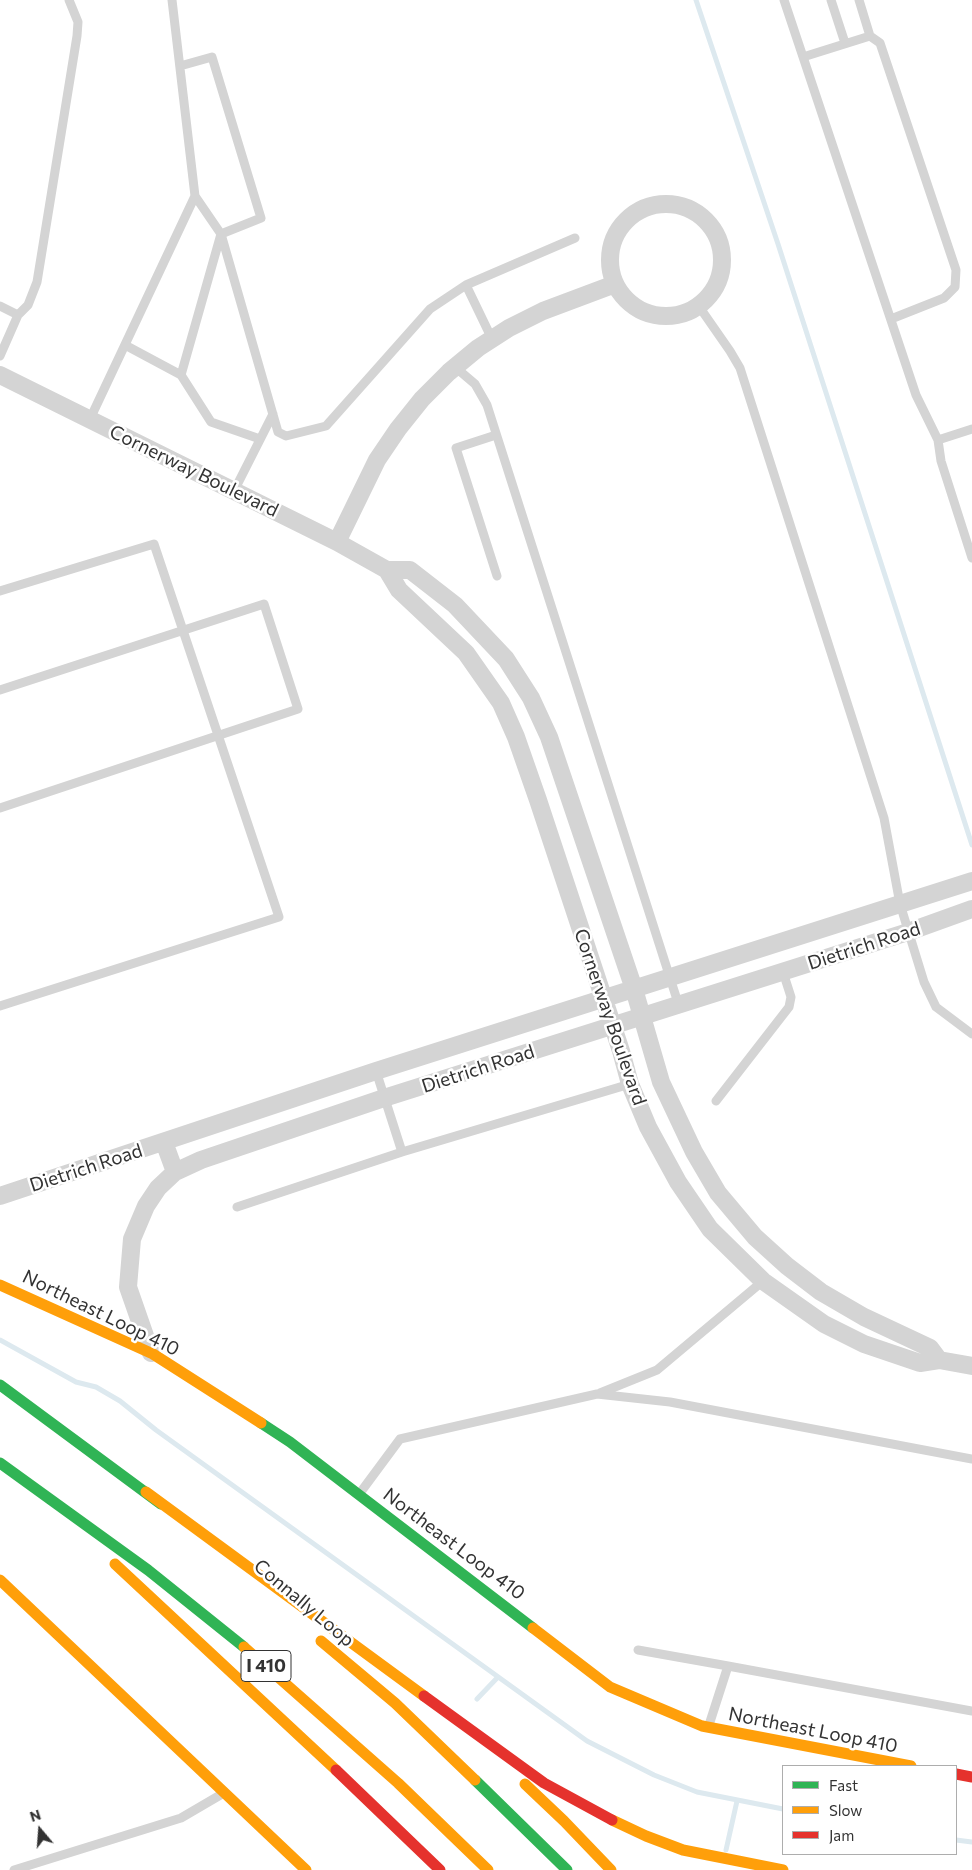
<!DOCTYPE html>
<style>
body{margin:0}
#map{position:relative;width:972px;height:1870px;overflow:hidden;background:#fff;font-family:Commissioner,sans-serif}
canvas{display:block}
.legend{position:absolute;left:782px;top:1765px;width:175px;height:90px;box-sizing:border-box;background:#fff;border:1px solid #adadad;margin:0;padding:6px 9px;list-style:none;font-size:15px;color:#333}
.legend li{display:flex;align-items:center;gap:10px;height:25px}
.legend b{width:25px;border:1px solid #adadad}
.north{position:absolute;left:15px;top:1805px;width:50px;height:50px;-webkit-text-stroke:4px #fff;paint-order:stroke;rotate:342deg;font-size:14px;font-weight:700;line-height:20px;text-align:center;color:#333}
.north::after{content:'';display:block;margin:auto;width:18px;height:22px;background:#333;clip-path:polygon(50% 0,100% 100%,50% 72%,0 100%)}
</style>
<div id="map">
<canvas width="972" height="1870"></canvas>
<ul class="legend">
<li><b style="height:6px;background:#30b455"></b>Fast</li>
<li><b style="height:6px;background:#ff9f0a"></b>Slow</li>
<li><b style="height:6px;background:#e5322d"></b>Jam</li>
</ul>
<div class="north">N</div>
</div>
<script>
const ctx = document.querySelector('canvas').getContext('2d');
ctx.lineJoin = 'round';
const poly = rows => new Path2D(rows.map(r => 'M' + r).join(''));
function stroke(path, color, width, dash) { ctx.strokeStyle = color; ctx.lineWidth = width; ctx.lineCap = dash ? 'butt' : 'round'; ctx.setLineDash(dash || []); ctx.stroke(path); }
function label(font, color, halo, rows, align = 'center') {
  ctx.font = font + ' Commissioner,sans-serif'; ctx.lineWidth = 5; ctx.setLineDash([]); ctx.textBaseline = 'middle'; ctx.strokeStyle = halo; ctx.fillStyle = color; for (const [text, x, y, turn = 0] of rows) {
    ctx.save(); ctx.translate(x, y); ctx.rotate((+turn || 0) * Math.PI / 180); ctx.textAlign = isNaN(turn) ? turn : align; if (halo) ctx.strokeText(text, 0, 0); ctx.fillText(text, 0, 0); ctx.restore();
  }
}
const stream = poly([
 [696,0,778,244,972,845],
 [0,1340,76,1382,96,1387,120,1401,156,1430,587,1741,654,1775,697,1792,783,1809],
 [477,1699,498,1677],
 [956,1840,972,1842],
 [726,1850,737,1801]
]);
const lane = poly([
 [784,0,916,395,938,440],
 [831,0,845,43],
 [859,0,870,36,880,43,956,270,955,287,944,298,891,319],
 [803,57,870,36],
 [180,66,212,57,261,218,221,234,278,432,286,436,326,426,430,309,466,285,575,238],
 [466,285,492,339],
 [698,305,730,351,740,368,884,818,900,904,924,982,936,1007,972,1034],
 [0,306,18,315],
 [125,345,181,375,211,422,260,439],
 [0,356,18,315,28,305,37,282,77,36,78,22,69,0],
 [455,367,475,384,487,405,679,1006],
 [181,375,221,234,195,196],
 [90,419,195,196,172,0],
 [972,429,938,440,941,461,972,558],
 [496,435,456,448,497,576],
 [234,491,273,414],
 [0,591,154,544,279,917,0,1006],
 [0,690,264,604,298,709,0,808],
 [376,1071,402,1152],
 [716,1101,789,1007,791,997,783,972],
 [237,1207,402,1152,630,1084],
 [600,1393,657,1370,763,1281],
 [360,1493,400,1439,597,1394,670,1402,972,1459],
 [638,1650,728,1666,709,1725],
 [728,1666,972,1711],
 [14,1870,181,1818,222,1794]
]);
const street = poly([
 '610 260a56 56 0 1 1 112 0a56 56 0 1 1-112 0Z',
 [0,375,337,542,387,570,399,590,466,653,501,703,516,737,538,800,621,1051,630,1084,648,1127,678,1182,710,1229,763,1281,824,1324,864,1344,920,1363,939,1360,972,1366],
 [337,542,377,460,398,429,422,399,449,372,478,348,509,328,543,311,615,284],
 [387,570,410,570,455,605,506,659,531,698,549,737,634,989,661,1082,694,1152,718,1193,755,1237,787,1266,821,1292,864,1317,930,1348,939,1360],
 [164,1142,175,1172],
 [0,1196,376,1071,972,881],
 [151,1353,128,1287,132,1239,146,1206,158,1188,175,1172,201,1160,384,1098,908,932,972,909]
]);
const fast = poly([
 [0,1385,161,1504],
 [261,1423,290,1442,533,1628],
 [0,1463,148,1570,244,1647],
 [475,1780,567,1870]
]);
const slow = poly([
 [0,1285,153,1354,261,1423],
 [146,1492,424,1696],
 [115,1564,336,1770],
 [0,1580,306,1870],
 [533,1628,610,1687,702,1726,911,1766],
 [321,1641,395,1703,475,1780],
 [244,1647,398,1783,488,1870],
 [525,1784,564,1821,611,1870],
 [612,1820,646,1836,683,1850,783,1870]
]);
const jam = poly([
 [424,1696,544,1783,612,1820],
 [336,1770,440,1870],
 [956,1774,972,1777]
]);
const shields = [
 [266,1666,50]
];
const shieldNames = [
 ["I 410",266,1666]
];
const streetNames = [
 ["Cornerway Boulevard",194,471,26],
 ["Dietrich Road",864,946,-18],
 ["Cornerway Boulevard",610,1017,71],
 ["Dietrich Road",478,1069,-18],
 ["Dietrich Road",86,1168,-18],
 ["Northeast Loop 410",101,1313,26],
 ["Northeast Loop 410",454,1544,37],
 ["Connally Loop",304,1603,40],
 ["Northeast Loop 410",813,1730,11]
];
stroke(stream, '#dde9ef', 5);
stroke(lane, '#d4d4d4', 9);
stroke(street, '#d4d4d4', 18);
stroke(fast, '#30b455', 11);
stroke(slow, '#ff9f0a', 11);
stroke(jam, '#e5322d', 11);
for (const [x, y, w] of shields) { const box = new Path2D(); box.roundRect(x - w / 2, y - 15.5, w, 31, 4); ctx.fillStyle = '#fff'; ctx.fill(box); stroke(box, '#333', 1); }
label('bold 18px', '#333', null, shieldNames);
label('19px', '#333', '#fff', streetNames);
</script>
